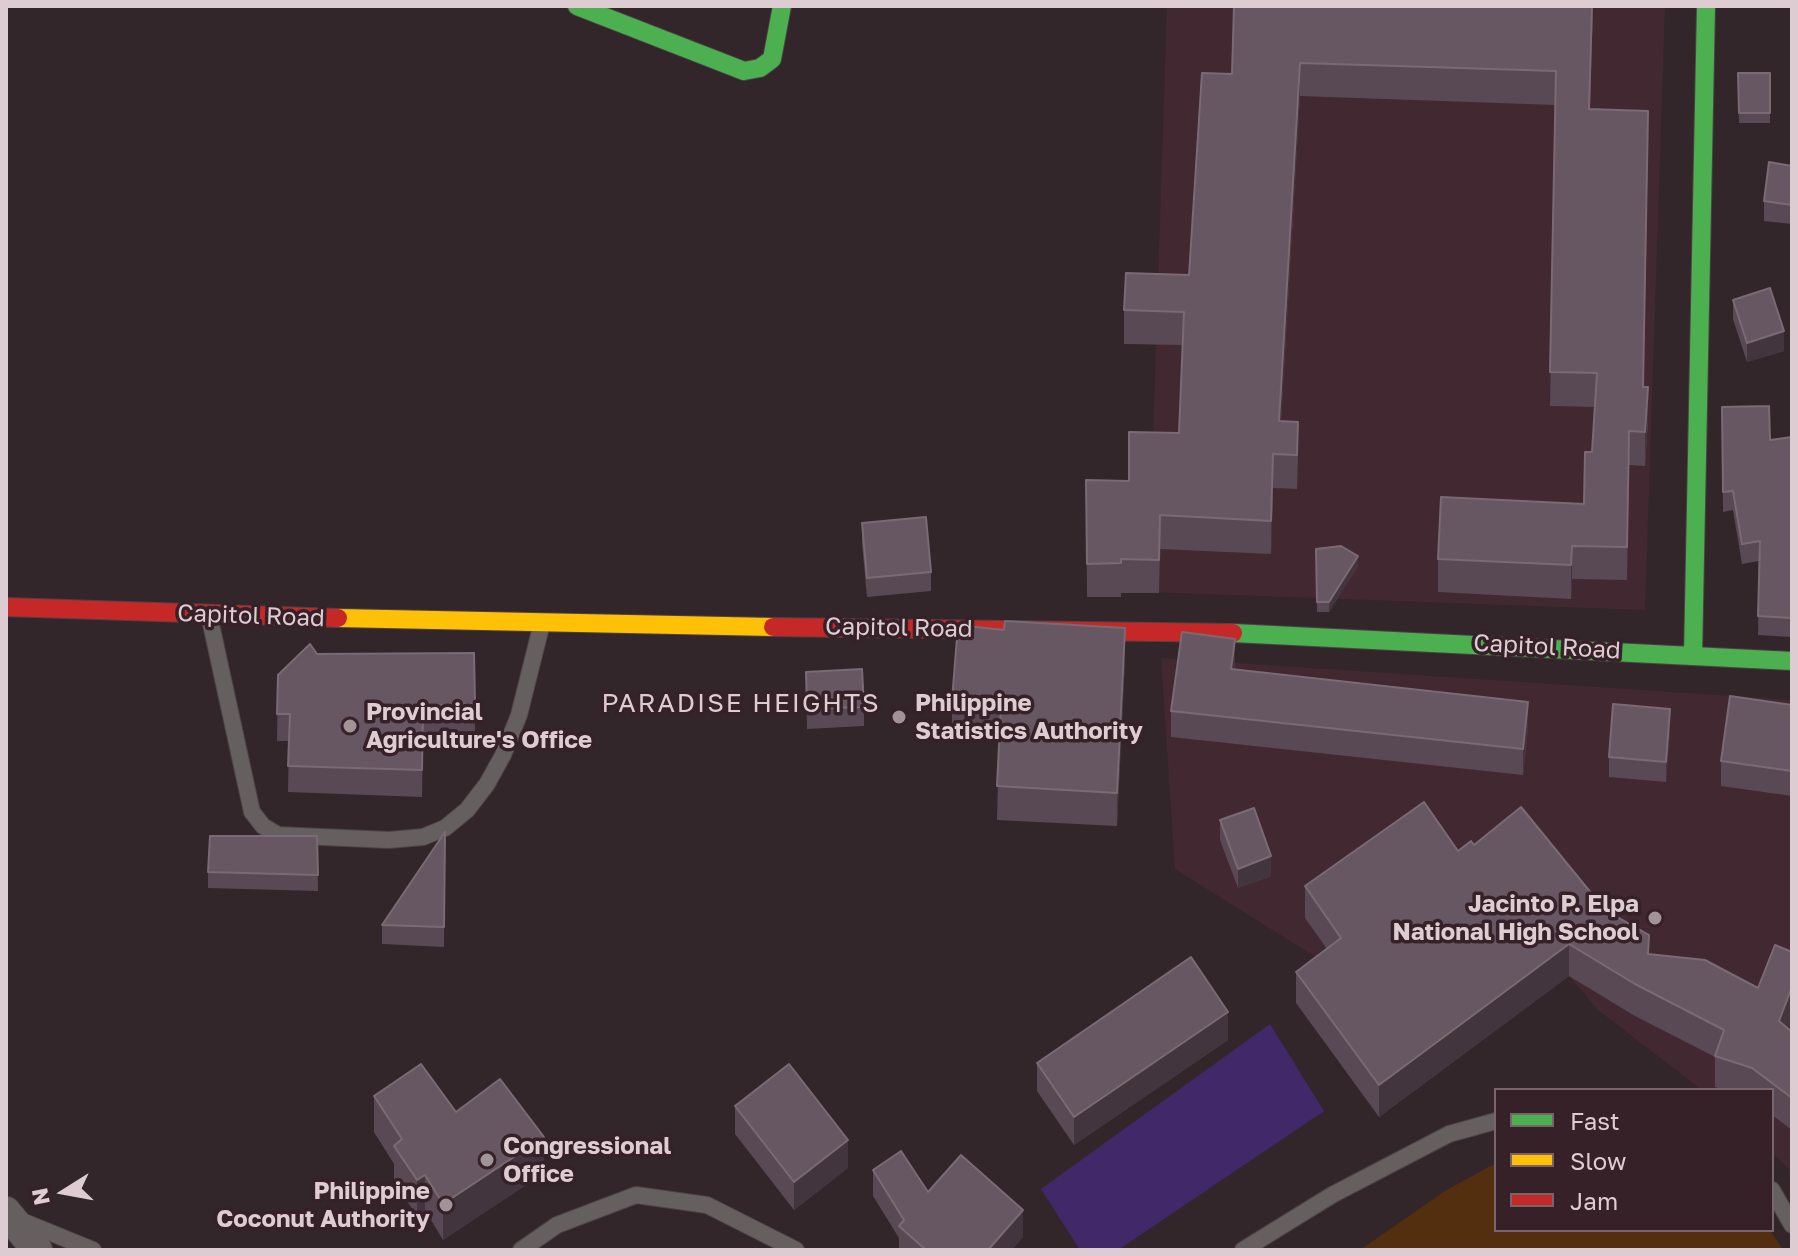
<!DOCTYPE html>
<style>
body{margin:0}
#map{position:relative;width:1798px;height:1256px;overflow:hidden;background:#32262a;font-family:"Golos Text",sans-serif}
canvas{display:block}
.frame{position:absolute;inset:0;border:8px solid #ddcdd2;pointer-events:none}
.legend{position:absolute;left:1494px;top:1088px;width:280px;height:144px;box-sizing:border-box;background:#372129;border:2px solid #79666d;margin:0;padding:10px 14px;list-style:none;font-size:24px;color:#ddcdd2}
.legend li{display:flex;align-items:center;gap:16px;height:40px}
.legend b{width:40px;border:2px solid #79666d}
.north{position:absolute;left:24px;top:1152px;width:80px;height:80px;-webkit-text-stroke:6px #372129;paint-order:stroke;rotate:259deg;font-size:22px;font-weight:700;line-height:32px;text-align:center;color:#ddcdd2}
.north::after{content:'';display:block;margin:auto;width:28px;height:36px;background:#ddcdd2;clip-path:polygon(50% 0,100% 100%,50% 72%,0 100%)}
</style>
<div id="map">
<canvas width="1798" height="1256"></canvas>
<div class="frame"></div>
<ul class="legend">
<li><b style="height:10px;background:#4caf50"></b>Fast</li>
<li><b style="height:10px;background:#ffc107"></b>Slow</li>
<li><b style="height:10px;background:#c62828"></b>Jam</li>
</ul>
<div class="north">N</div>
</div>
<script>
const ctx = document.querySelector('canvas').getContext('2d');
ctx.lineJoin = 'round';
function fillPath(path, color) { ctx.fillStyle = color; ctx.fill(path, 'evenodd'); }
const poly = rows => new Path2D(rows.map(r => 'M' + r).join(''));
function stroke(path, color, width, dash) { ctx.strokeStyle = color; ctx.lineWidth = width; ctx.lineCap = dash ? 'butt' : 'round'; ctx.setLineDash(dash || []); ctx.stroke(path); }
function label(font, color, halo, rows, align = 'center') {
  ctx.font = font + ' "Golos Text",sans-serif'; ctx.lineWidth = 7; ctx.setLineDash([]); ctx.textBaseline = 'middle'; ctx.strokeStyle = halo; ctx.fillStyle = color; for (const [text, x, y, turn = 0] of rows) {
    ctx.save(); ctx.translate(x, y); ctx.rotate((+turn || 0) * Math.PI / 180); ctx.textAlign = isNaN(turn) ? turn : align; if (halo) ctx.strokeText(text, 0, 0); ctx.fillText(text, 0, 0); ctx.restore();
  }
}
const built = poly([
 [1167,6,1665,6,1645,610,1148,592],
 [1161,658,1792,700,1792,1172,1772,1153,1772,1090,1702,1090,1598,1010,1471,862,1330,966,1175,869]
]);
const green = poly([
 [1496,1163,1496,1230,1770,1230,1783,1250,1360,1250,1445,1191]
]);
const water = poly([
 [1270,1024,1324,1111,1118,1250,1080,1250,1041,1189]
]);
const lane = poly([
 [209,615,252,812,263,826,278,835,389,840,423,837,445,828,467,810,487,784,503,755,519,715,541,627],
 [1772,1190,1792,1225],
 [17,1219,93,1250],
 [521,1250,557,1225,636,1195,707,1205,796,1250],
 [1243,1250,1332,1195,1449,1134,1496,1121]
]);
const street = poly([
 [6,1212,37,1250]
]);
const fast = poly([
 [577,6,744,71,760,68,772,59,782,6],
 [1233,633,1792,661],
 [1693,656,1706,6]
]);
const slow = poly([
 [338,618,773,627]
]);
const jam = poly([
 [6,607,338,618],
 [773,627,1233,633]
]);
const wall = poly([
 [1593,6,1590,109,1648,145,1643,387,1648,421,1645,466,1629,465,1627,580,1572,579,1571,599,1438,592,1438,559,1584,504,1592,452,1595,407,1550,406,1555,105,1300,96,1281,421,1298,455,1297,489,1273,488,1271,554,1160,549,1159,593,1121,593,1121,597,1087,597,1086,480,1129,481,1179,433,1183,345,1124,344,1124,310,1189,275,1232,74],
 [1738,73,1770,73,1770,123,1739,123],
 [1792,166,1792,224,1764,221,1764,201],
 [1733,300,1784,351,1747,362,1733,319],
 [1722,407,1770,440,1792,437,1792,637,1758,635,1759,561,1742,564,1733,510,1723,512],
 [862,523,931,572,931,591,867,597,862,543],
 [1316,549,1358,566,1329,612,1317,612],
 [474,653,475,731,423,733,422,797,288,792,289,741,277,741,278,675,317,654],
 [1125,661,1117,826,997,820,999,738,952,733,952,700],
 [1235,665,1234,669,1528,728,1523,775,1171,737,1171,711],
 [806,672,864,707,864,726,807,729],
 [1792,705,1792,796,1721,786,1721,761],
 [1670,729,1666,782,1609,777,1609,757],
 [1220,820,1271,876,1238,888,1220,840],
 [445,832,444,947,382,944,382,925],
 [317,836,318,891,208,888,208,872],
 [1474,845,1605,910,1649,954,1758,988,1792,952,1792,1019,1788,1029,1792,1032,1792,1130,1772,1115,1772,1090,1723,1090,1715,1087,1715,1057,1635,1016,1569,976,1379,1117,1296,1003,1296,972,1327,949,1305,918,1305,886,1458,851],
 [1228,1040,1074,1145,1037,1091,1037,1063],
 [374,1096,456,1112,544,1173,443,1240,425,1210,417,1216,394,1182,394,1164,374,1132],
 [735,1106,848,1168,794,1210,735,1134],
 [873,1170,928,1192,1023,1237,1012,1250,899,1250,899,1238,873,1196]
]);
const shadedWall = poly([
 [1592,6,1593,6,1589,143,1589,109],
 [1300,63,1300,96,1279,454,1279,421],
 [1648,111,1648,145,1643,421,1643,387],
 [1784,331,1784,351,1747,362,1747,343],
 [1648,387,1648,421,1645,466,1645,432],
 [1273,454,1273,488,1271,554,1271,521],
 [1572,546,1572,579,1571,599,1571,565],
 [1358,556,1358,566,1329,612,1329,602],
 [1125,628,1125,661,1117,826,1117,793],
 [1235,639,1235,665,1231,695,1231,669],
 [1528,702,1528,728,1523,775,1523,749],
 [1670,709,1670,729,1666,782,1666,762],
 [1271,856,1271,876,1238,888,1238,869],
 [1569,944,1569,976,1379,1117,1379,1085],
 [1792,987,1792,1019,1779,1053,1779,1021],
 [1228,1012,1228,1040,1074,1145,1074,1117],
 [544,1137,544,1173,443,1240,443,1204],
 [848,1140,848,1168,794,1210,794,1182],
 [425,1175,425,1210,417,1216,417,1180],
 [1023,1210,1023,1237,1012,1250,988,1250]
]);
const building = poly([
 [1234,6,1592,6,1589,109,1648,111,1643,387,1648,387,1645,432,1629,431,1627,547,1572,546,1571,565,1438,559,1441,497,1584,504,1585,452,1592,452,1597,373,1550,372,1556,71,1300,63,1279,421,1298,422,1297,455,1273,454,1271,521,1160,515,1159,560,1121,559,1121,563,1087,564,1086,480,1129,481,1129,432,1179,433,1184,312,1124,310,1126,273,1189,275,1202,73,1232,74,1234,6],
 [1738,73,1770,73,1770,113,1739,113,1738,73],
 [1769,162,1792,166,1792,205,1764,201,1769,162],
 [1770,288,1784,331,1747,343,1733,300,1770,288],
 [1769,406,1770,440,1792,437,1792,618,1758,616,1760,541,1742,544,1733,491,1723,492,1722,407,1769,406],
 [926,517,931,572,867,578,862,523,926,517],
 [1341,546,1358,556,1329,602,1317,602,1316,549,1341,546],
 [1005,621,1125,628,1117,793,997,786,1001,704,952,700,958,625,1004,630,1005,621],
 [1182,632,1235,639,1231,669,1528,702,1523,749,1171,711,1182,632],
 [310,644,317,654,474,653,475,704,416,706,423,711,422,770,288,766,290,714,277,714,278,675,310,644],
 [862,669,864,707,807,709,806,672,862,669],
 [1730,696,1792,705,1792,771,1721,761,1730,696],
 [1613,704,1670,709,1666,762,1609,757,1613,704],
 [1424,802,1458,851,1471,841,1474,845,1521,807,1605,910,1649,935,1648,954,1705,960,1758,988,1775,945,1792,952,1792,987,1779,1021,1792,1032,1792,1098,1752,1068,1715,1056,1724,1030,1635,984,1569,944,1379,1085,1296,972,1341,938,1305,886,1424,802],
 [1254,808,1271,856,1238,869,1220,820,1254,808],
 [445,832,444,927,382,925,445,832],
 [210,836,317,836,318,875,208,872,210,836],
 [1191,957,1228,1012,1074,1117,1037,1063,1191,957],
 [421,1064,456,1112,500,1079,544,1137,443,1204,425,1175,417,1180,394,1146,402,1139,374,1096,421,1064],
 [789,1064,848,1140,794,1182,735,1106,789,1064],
 [901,1151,928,1192,961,1155,1023,1210,988,1250,926,1250,899,1226,904,1220,873,1170,901,1151]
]);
const markers = [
 [899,717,8,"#a19397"],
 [350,726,8,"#a19397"],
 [1655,918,8,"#a19397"],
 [487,1160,8,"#a19397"],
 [446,1205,8,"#a19397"]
];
const streetNames = [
 ["Capitol Road",251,616,2],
 ["Capitol Road",899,628,1],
 ["Capitol Road",1547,647,3]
];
const poiNames = [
 ["Philippine",915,703],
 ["Statistics Authority",915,731],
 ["Provincial",366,712],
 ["Agriculture's Office",366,740],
 ["Jacinto P. Elpa",1639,904,"right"],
 ["National High School",1639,932,"right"],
 ["Congressional",503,1146],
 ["Office",503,1174],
 ["Philippine",430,1191,"right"],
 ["Coconut Authority",430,1219,"right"]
];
const neighbourhoodNames = [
 ["PARADISE HEIGHTS",741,704]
];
fillPath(built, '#422831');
fillPath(green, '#532f10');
fillPath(water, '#412969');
stroke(lane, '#4d4246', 18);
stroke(street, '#4d4246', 32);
stroke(fast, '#4d4246', 20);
stroke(slow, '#4d4246', 20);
stroke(jam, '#4d4246', 20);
stroke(lane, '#655f60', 16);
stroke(street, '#655f60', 30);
stroke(fast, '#4caf50', 18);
stroke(slow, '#ffc107', 18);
stroke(jam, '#c62828', 18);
fillPath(wall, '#594954');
fillPath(shadedWall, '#43353e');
fillPath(building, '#675762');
stroke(building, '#7a6a74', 2);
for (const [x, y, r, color] of markers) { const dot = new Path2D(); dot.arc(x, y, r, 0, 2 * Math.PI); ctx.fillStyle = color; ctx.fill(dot); stroke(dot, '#372129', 3); }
label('24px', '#ddcdd2', '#372129', streetNames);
label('bold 24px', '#ddcdd2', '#372129', poiNames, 'left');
ctx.letterSpacing = '2px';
label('26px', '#ddcdd2', '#372129', neighbourhoodNames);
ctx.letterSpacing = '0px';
</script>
